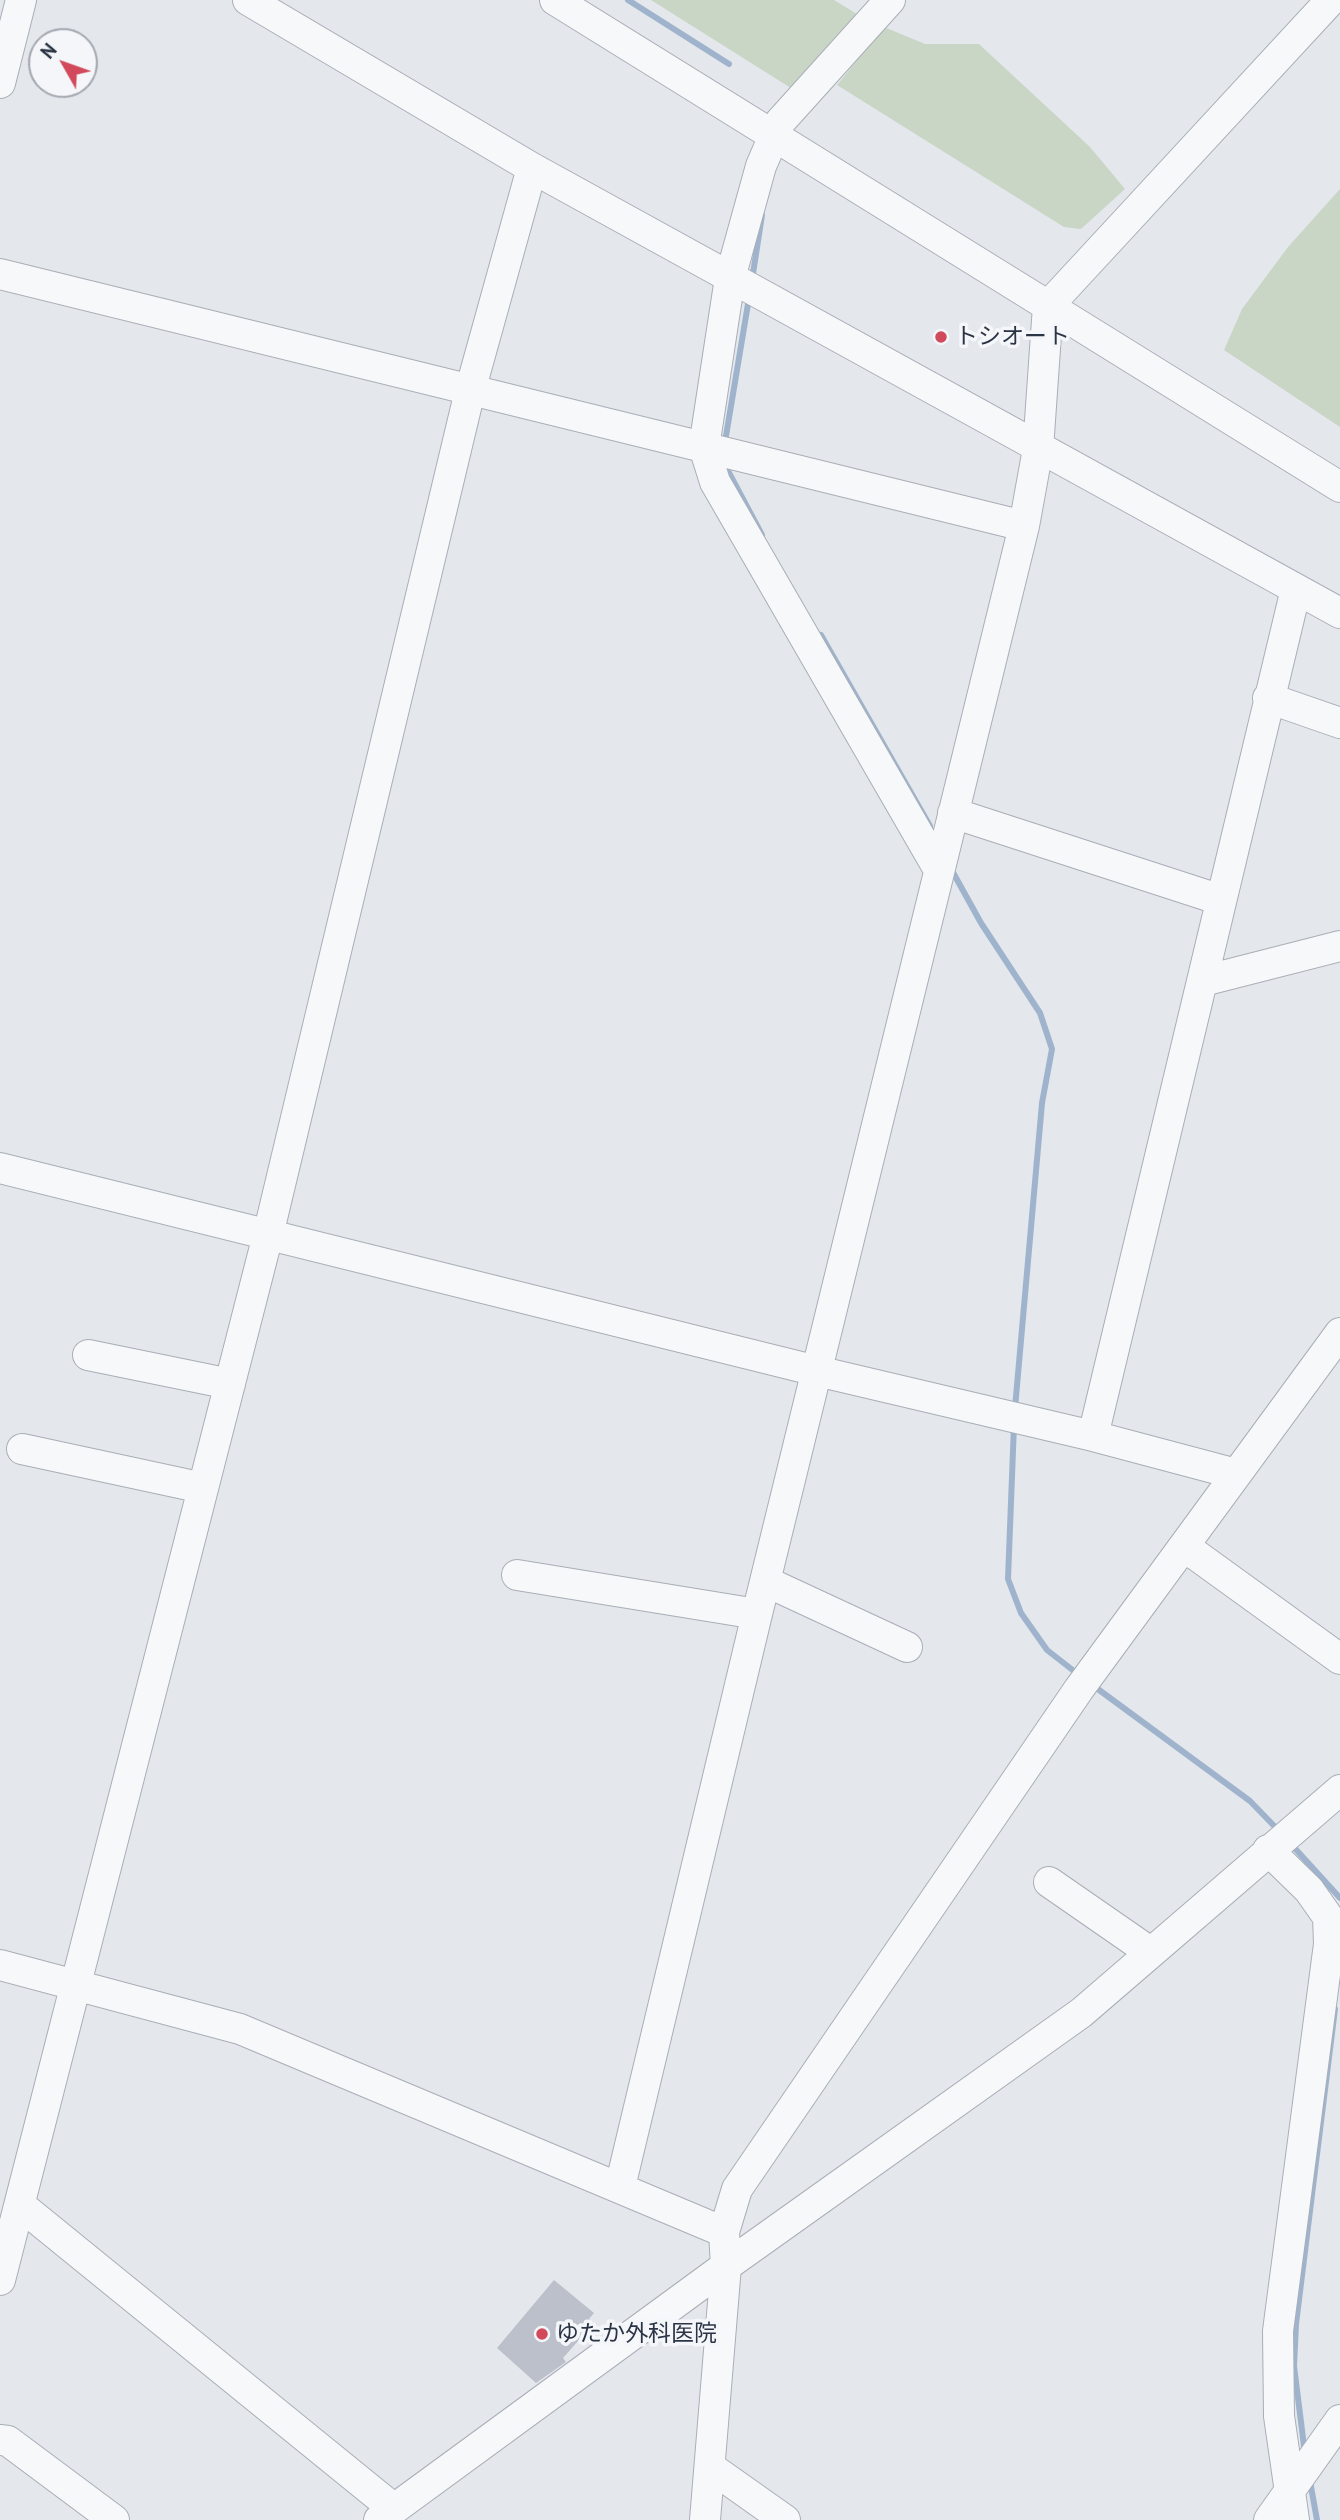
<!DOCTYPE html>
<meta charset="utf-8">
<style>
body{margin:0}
#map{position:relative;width:1340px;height:2520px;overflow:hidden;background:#e4e7ec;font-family:"PT Sans",sans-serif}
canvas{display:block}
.north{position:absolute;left:28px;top:28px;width:70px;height:70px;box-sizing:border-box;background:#f4f6f9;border:2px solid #a4a8b1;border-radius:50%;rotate:310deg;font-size:19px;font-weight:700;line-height:28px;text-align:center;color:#2b3445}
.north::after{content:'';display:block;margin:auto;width:24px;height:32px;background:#d1495b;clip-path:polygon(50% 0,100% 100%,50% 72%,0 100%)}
</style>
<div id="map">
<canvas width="1340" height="2520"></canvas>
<div class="north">N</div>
</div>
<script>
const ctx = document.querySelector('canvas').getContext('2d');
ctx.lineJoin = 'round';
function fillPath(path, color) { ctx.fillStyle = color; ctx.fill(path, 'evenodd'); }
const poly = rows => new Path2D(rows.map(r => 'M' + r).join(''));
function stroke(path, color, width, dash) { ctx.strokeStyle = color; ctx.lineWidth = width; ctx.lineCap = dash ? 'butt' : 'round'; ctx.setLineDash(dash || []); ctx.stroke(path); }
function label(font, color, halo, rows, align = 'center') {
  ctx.font = font + ' "PT Sans","Noto Sans JP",sans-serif'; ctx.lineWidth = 7; ctx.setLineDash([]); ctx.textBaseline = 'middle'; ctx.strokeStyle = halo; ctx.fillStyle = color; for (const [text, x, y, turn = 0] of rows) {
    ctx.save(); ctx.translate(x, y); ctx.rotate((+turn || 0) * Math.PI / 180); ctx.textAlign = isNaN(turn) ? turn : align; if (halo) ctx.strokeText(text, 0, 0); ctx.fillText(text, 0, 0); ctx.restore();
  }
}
const green = poly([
 [651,0,834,0,862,17,794,90],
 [884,27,925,44,979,44,1090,147,1125,189,1081,229,1064,227,837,85],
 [1340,189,1340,427,1224,350,1242,309,1288,247]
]);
const stream = poly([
 [628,0,729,64],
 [752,280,762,215],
 [725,442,749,298],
 [727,460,727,469,762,535],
 [821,635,930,826],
 [950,867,981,923,1040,1013,1052,1049,1042,1103,1015,1408],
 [1014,1425,1008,1579,1021,1613,1047,1650,1079,1675],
 [1091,1684,1250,1801,1280,1832],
 [1290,1843,1340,1898],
 [1305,2454,1294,2366,1296,2324,1335,2009],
 [1310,2481,1317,2520]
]);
const building = poly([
 [554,2280,594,2313,589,2319,594,2323,563,2358,566,2362,536,2383,497,2348]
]);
const minor = poly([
 [248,0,532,168,1340,613],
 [555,0,1340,487],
 [890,0,780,122,761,166,730,278,704,447,715,482,939,870],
 [0,83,21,0],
 [0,274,1024,526],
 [1268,698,1340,723],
 [953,813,1221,900],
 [1203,981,1340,946],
 [0,1168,817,1371,1093,1436,1236,1474],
 [88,1355,230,1384],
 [1093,1436,1296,589],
 [22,1449,203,1488],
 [1185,1547,1340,1659],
 [517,1575,757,1614],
 [767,1582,907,1647],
 [1268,1850,1309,1890,1328,1917,1329,1944,1278,2331,1279,2416,1294,2520],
 [1049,1882,1150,1952],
 [0,1965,240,2029,724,2232],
 [620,2187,757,1614,1024,526,1038,449,1048,306,1331,0],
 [20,2205,394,2509],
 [0,2280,268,1235,470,391,532,168],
 [0,2440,8,2441,114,2520],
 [710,2467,785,2520],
 [379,2520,726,2266,1081,2013,1340,1790],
 [705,2520,726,2266,724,2232,737,2189,1079,1689,1340,1333],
 [1269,2520,1340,2420]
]);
const markers = [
 [941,337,7,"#d1495b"],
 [542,2334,7,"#d1495b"]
];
const poiNames = [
 ["トシオート",955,337],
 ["ゆたか外科医院",556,2334]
];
fillPath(green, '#c9d6c5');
stroke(stream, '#9fb4cc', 6);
fillPath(building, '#bbc0ca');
stroke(minor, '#a9aeb7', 32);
stroke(minor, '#f7f8fa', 30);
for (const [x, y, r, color] of markers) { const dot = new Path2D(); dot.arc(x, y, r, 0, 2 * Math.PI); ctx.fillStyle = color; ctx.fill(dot); stroke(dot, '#f4f6f9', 2.5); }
label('23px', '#2b3445', '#f4f6f9', poiNames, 'left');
</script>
